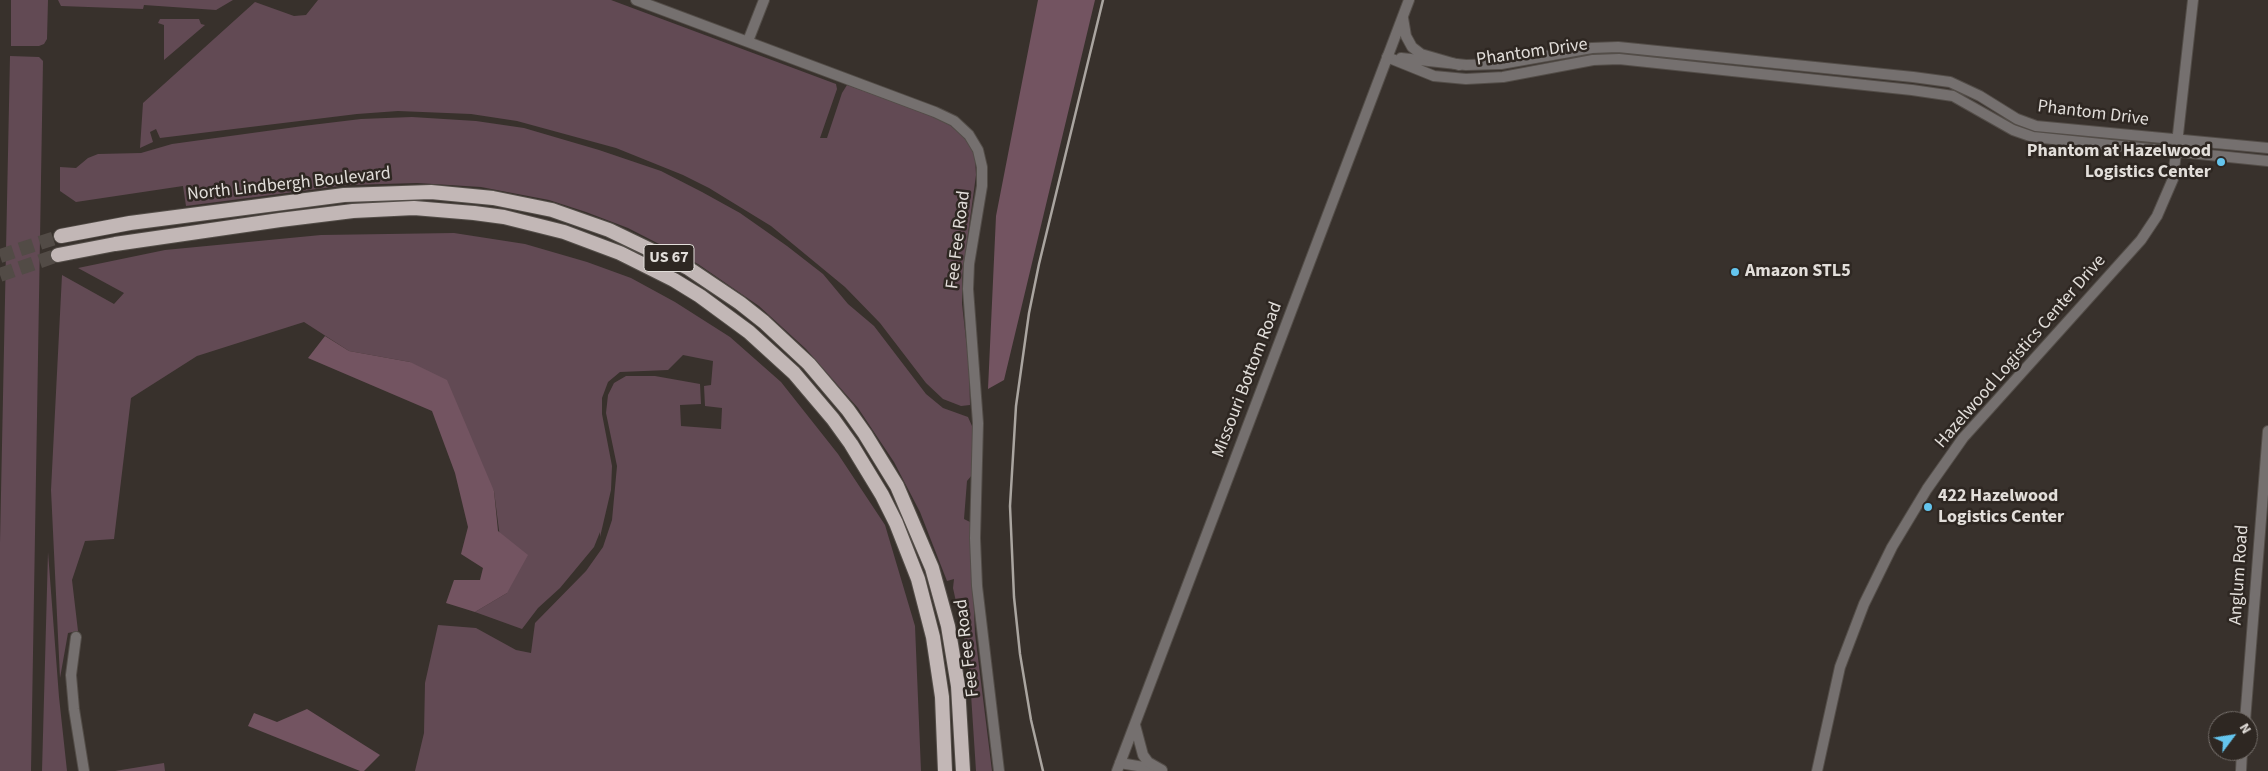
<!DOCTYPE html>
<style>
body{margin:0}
#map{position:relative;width:2268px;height:771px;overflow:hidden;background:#38312c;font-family:"Source Sans 3",sans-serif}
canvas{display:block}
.north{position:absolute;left:2208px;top:711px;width:50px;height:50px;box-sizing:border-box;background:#2e2722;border:1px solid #76706c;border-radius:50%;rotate:59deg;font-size:14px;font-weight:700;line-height:20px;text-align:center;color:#e2deda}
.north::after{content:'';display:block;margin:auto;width:18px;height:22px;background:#64c5ee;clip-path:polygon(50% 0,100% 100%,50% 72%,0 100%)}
</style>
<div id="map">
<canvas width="2268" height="771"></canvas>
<div class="north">N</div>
</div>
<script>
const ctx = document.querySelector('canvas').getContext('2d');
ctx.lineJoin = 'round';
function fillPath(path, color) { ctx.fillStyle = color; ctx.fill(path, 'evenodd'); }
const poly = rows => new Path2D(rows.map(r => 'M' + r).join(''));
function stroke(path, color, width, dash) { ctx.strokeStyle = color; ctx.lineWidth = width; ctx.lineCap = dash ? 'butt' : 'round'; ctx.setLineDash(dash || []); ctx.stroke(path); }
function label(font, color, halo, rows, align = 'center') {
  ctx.font = font + ' "Source Sans 3",sans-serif'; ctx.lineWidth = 5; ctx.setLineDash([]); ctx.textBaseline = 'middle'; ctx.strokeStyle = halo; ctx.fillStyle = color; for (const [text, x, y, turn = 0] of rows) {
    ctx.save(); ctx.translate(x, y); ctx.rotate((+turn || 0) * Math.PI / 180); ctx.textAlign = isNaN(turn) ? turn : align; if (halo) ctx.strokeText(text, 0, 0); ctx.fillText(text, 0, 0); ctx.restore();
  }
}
const green = poly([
 [11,0,48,0,47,39,44,44,39,46,11,46],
 [58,0,233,0,216,10,144,5,143,9,61,6],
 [318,0,611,0,836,84,837,89,820,138,827,138,842,93,847,85,929,114,947,123,960,133,970,145,975,156,976,175,962,278,962,304,969,366,970,405,961,406,943,399,926,383,880,323,845,287,771,226,709,188,683,175,616,148,517,121,471,114,398,111,357,114,160,138,156,129,150,132,153,142,140,148,143,103,255,2,294,16,306,15],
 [160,19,199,19,201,24,205,25,164,60,164,25,158,23],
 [10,56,39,57,43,61,31,771,0,771,0,542],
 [412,117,476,121,524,128,599,150,661,171,702,192,740,213,787,246,823,274,848,304,874,326,926,394,943,408,968,417,972,426,972,475,967,481,964,519,970,522,975,634,992,771,976,771,970,679,967,652,953,588,954,579,947,581,920,512,894,462,858,408,806,349,759,306,698,264,628,228,586,212,549,200,481,187,417,183,348,185,186,206,183,186,76,202,60,191,60,167,76,168,88,158,98,154,141,153,172,144,303,126,361,119],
 [454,233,525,244,587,262,631,278,675,302,730,337,781,382,838,454,885,525,915,626,921,771,415,771,424,733,425,683,438,625,476,628,516,650,531,653,535,623,586,571,603,547,612,520,617,466,606,413,608,395,614,383,626,376,655,376,700,384,701,404,680,405,681,426,721,429,722,408,705,406,704,386,711,385,713,361,683,355,668,370,620,372,608,382,602,398,602,414,612,466,611,490,600,537,600,532,594,547,560,588,538,608,522,629,475,612,507,593,494,491,410,362,349,351,304,322,197,356,131,398,114,539,85,541,72,580,78,631,68,633,60,678,51,490,62,275,114,304,124,293,78,268,165,250,321,235],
 [48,552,59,697,67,771,42,771],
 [164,763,165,771,115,771]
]);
const forest = poly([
 [1038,0,1095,0,1004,380,988,389,996,216],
 [325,336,349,351,410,362,447,380,494,491,498,531,528,555,507,593,475,612,446,603,454,580,480,580,483,568,461,554,468,527,455,473,432,411,308,358],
 [307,709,380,755,364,771,360,771,248,726,254,713,277,722]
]);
const trunkTunnel = poly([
 [0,256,61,236],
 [0,275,58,255]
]);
const minor = poly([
 [636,0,935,112,954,121,969,135,978,150,982,167,982,186,969,264,968,289,978,423,975,538,977,586,999,771],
 [748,41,764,0],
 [1387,57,1434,76,1466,79,1503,77,1593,60,1619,59,1912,90,1953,96,2013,130,2033,137,2268,161],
 [1401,58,1466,65,1501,64,1592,48,1618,47,1913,77,1950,82,1980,96,2017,119,2036,126,2268,148],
 [76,637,71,675,74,709,84,771],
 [2245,721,2268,431],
 [1120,763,1161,770],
 [1817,771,1840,667,1864,604,1892,547,1927,489,1963,438,2141,240,2157,216,2173,179,2193,0],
 [2241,771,2242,751]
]);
const tertiary = poly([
 [1403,18,1406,36,1412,47,1421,54,1459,65],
 [1135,725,1143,755,1148,762,1162,770],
 [1117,771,1409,0]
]);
const trunk = poly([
 [61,236,130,223,344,195,431,192,493,198,552,210,609,230,688,268,740,303,764,322,809,364,848,410,865,434,897,486,932,568,948,626,958,686,963,771],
 [58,255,115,244,280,220,353,211,414,208,474,213,504,217,564,232,620,253,674,280,700,296,749,332,794,373,833,419,851,444,882,495,896,523,918,579,933,637,942,697,945,771]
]);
const rail = poly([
 [1043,771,1031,720,1020,654,1014,597,1010,506,1016,406,1029,313,1039,264,1103,0]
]);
const markers = [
 [2221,162,5,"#64c5ee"],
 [1735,272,5,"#64c5ee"],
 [1928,507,5,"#64c5ee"]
];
const shields = [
 [669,258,50]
];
const shieldNames = [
 ["US 67",669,258]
];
const streetNames = [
 ["Phantom Drive",1532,53,-8],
 ["Phantom Drive",2093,114,7],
 ["North Lindbergh Boulevard",289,185,-6],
 ["Fee Fee Road",959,240,-83],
 ["Hazelwood Logistics Center Drive",2021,352,-49],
 ["Missouri Bottom Road",1248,380,-69],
 ["Anglum Road",2240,575,-86],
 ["Fee Fee Road",968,648,-97]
];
const poiNames = [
 ["Phantom at Hazelwood",2211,152,"right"],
 ["Logistics Center",2211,173,"right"],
 ["Amazon STL5",1745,272],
 ["422 Hazelwood",1938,497],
 ["Logistics Center",1938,518]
];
fillPath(green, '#624a54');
fillPath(forest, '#735461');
stroke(trunkTunnel, '#524b46', 14, [14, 7]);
stroke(minor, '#534d48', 12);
stroke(tertiary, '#534d48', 12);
stroke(trunk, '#534d48', 16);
stroke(minor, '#75706f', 10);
stroke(tertiary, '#75706f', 10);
stroke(trunk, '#c2b7b6', 14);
stroke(rail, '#aaa5a0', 2.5);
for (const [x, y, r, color] of markers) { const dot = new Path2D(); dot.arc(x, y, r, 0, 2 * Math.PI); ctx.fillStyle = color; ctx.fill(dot); stroke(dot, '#2e2722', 2); }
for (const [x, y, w] of shields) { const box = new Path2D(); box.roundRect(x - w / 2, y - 13.5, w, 27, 4); ctx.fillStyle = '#2e2722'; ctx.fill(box); stroke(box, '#e2deda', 1); }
label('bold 16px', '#e2deda', null, shieldNames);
label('18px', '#e2deda', '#2e2722', streetNames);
label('bold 18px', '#e2deda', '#2e2722', poiNames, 'left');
</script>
